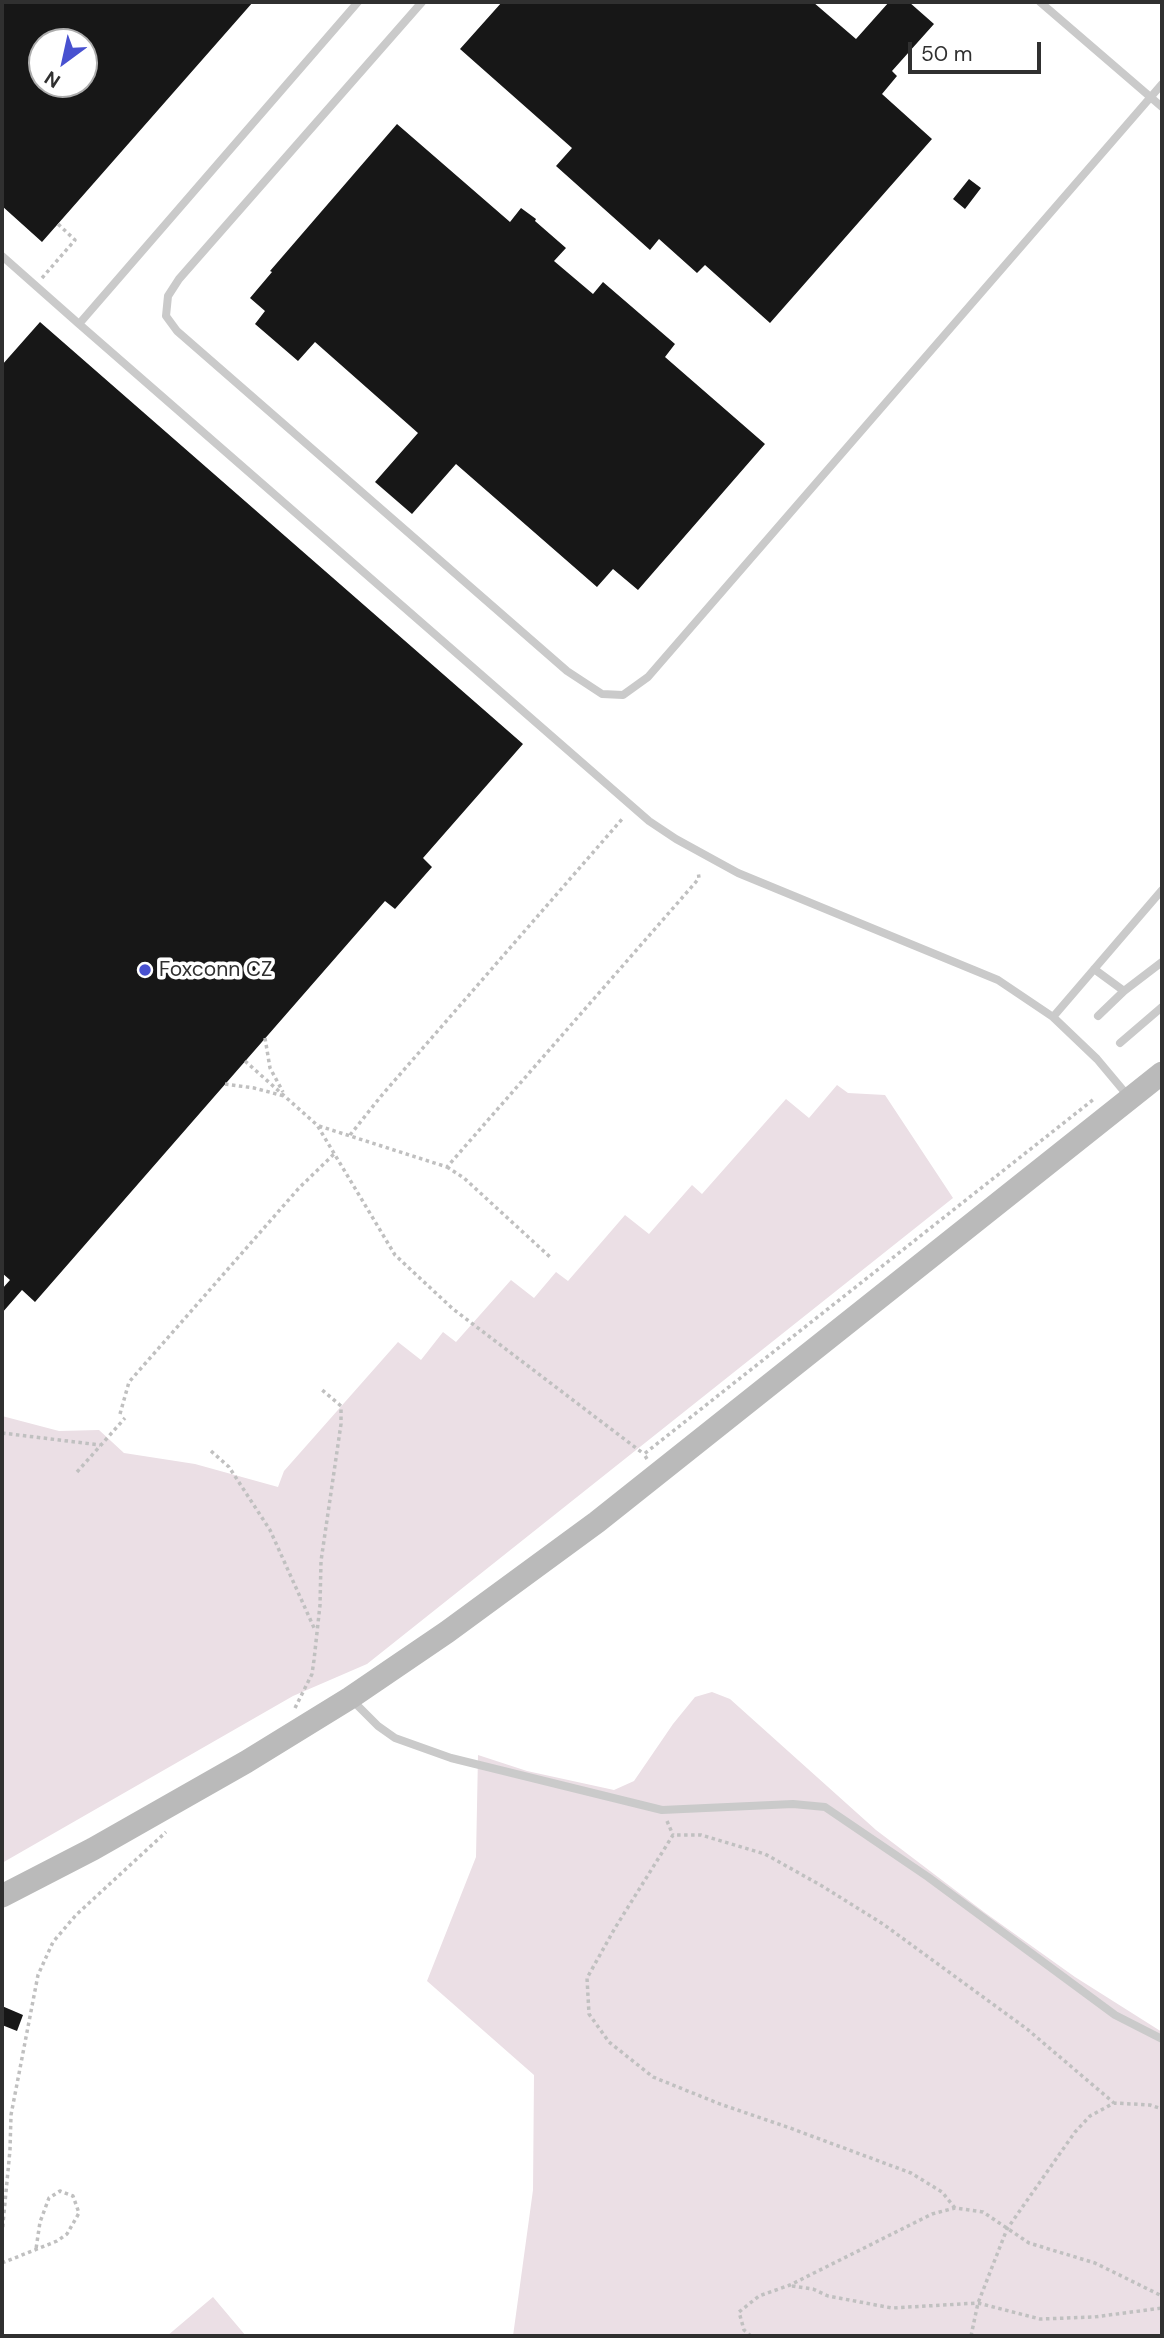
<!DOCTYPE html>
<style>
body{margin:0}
#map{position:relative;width:1164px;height:2338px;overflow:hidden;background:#fff;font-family:"DM Sans",sans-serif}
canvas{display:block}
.frame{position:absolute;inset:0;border:4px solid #303030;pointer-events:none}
.north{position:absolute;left:28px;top:28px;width:70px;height:70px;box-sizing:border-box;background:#fff;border:2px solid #acacac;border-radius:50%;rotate:213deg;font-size:19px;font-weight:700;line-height:28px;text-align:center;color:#303030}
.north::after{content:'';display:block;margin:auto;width:24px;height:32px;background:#4851d0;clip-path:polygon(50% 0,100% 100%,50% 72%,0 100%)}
.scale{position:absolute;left:908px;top:42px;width:133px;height:32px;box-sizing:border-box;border:4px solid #303030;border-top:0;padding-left:9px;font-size:21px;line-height:24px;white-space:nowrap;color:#303030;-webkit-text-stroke:5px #fff;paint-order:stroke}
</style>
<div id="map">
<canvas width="1164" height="2338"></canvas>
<div class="frame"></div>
<div class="north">N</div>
<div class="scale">50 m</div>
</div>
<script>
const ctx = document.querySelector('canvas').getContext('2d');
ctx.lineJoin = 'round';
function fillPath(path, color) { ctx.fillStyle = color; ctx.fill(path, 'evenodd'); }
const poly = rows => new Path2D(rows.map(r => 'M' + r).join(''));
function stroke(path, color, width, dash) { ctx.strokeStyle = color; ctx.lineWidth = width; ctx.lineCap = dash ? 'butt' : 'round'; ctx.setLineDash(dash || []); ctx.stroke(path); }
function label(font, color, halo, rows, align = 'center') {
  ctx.font = font + ' "DM Sans",sans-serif'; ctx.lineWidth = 7; ctx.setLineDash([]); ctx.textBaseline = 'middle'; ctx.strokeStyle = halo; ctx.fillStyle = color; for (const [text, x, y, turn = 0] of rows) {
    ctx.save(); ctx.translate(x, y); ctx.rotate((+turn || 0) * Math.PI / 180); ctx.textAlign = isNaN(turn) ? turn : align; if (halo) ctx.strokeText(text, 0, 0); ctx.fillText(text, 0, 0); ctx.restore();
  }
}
const green = poly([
 [837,1085,848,1093,885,1095,953,1198,367,1664,293,1696,2,1863,2,1416,59,1431,99,1430,124,1453,195,1464,278,1487,284,1471,398,1342,421,1360,443,1332,456,1342,511,1280,534,1298,556,1272,568,1281,625,1215,649,1234,692,1185,702,1194,786,1099,809,1118],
 [712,1692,730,1699,876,1830,984,1912,1075,1977,1162,2032,1162,2336,513,2336,533,2190,534,2075,427,1981,476,1857,478,1755,527,1771,614,1790,634,1781,673,1724,695,1697],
 [213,2297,246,2336,167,2336]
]);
const building = poly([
 [2,2,253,2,42,242,2,206],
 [42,42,84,42,84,84,42,84],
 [502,2,813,2,856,39,889,2,909,2,934,24,892,71,897,76,882,94,932,139,770,323,705,265,697,273,659,239,650,250,556,166,572,148,460,49],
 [397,124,510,222,521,208,536,219,535,221,566,248,554,261,593,294,603,282,675,344,665,357,765,444,638,590,613,569,597,587,456,464,412,514,375,482,418,433,315,342,298,361,255,324,265,311,250,298,272,272,270,271],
 [969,179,981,188,965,209,953,199],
 [40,322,523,744,423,858,432,867,395,909,385,901,35,1302,22,1290,2,1313,2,1289,10,1280,2,1273,2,365],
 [2,2006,23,2015,17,2031,2,2025]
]);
const path = poly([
 [42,278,75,240,58,224],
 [265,1038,270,1068,283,1092],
 [245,1061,317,1125,395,1255,453,1309,644,1454],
 [225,1084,254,1088,284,1096],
 [319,1126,447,1167,695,883,699,878,698,871],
 [350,1135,382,1095,623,818],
 [447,1167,464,1178,550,1257],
 [120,1414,129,1382,299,1188,334,1154],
 [2,1433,100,1445],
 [211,1451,229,1467,270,1530,315,1630],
 [647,1459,644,1454,1094,1099],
 [77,1472,125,1418],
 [295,1708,312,1674,314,1660,320,1605,321,1561,341,1424,341,1406,321,1389],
 [667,1821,673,1835],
 [955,2208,942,2192,911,2173,790,2128,720,2104,653,2077,609,2042,589,2014,587,1978,615,1928,673,1835,701,1835,765,1854,822,1886,883,1924,1027,2029,1114,2103],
 [2,2234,10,2150,11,2115,38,1975,53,1942,76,1915,166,1832],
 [2,2263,57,2241,67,2234,79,2213,73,2196,60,2191,49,2198,40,2222,36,2249],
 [792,2286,813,2289,828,2296,892,2308,978,2303,1040,2319,1094,2317,1162,2308],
 [751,2336,744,2330,739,2312,759,2296,790,2285,932,2214,955,2208,983,2212,1029,2243,1095,2263,1162,2296],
 [971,2336,978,2303,1007,2229,1075,2132,1090,2116,1114,2103,1150,2105,1162,2109]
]);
const service = poly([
 [422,2,179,279,168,296,166,316,177,331,567,671,602,694,623,695,648,677,1162,84],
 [1040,2,1162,107],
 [2,256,79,324,358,2],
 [79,324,649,821,676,839,738,873,998,980,1053,1017,1097,1059,1128,1096],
 [1094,969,1124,991,1098,1016],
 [1124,991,1162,962],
 [1053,1017,1162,890],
 [1120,1043,1162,1007],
 [352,1700,378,1726,395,1738,451,1758,662,1810,793,1804,825,1807,928,1877,1115,2015,1162,2039]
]);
const secondary = poly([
 [2,1896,93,1849,246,1762,350,1698,447,1632,597,1522,1162,1073]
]);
const markers = [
 [145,970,7,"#4851d0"]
];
const poiNames = [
 ["Foxconn CZ",159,970]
];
fillPath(green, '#ebdfe5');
fillPath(building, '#171717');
stroke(path, '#c0c0c0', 3.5, [3.5, 3.5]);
stroke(service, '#cacaca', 8);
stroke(secondary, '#bababa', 23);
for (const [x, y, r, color] of markers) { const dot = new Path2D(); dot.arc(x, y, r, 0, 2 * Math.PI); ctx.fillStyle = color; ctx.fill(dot); stroke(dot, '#fff', 2.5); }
label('21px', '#303030', '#fff', poiNames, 'left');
</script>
